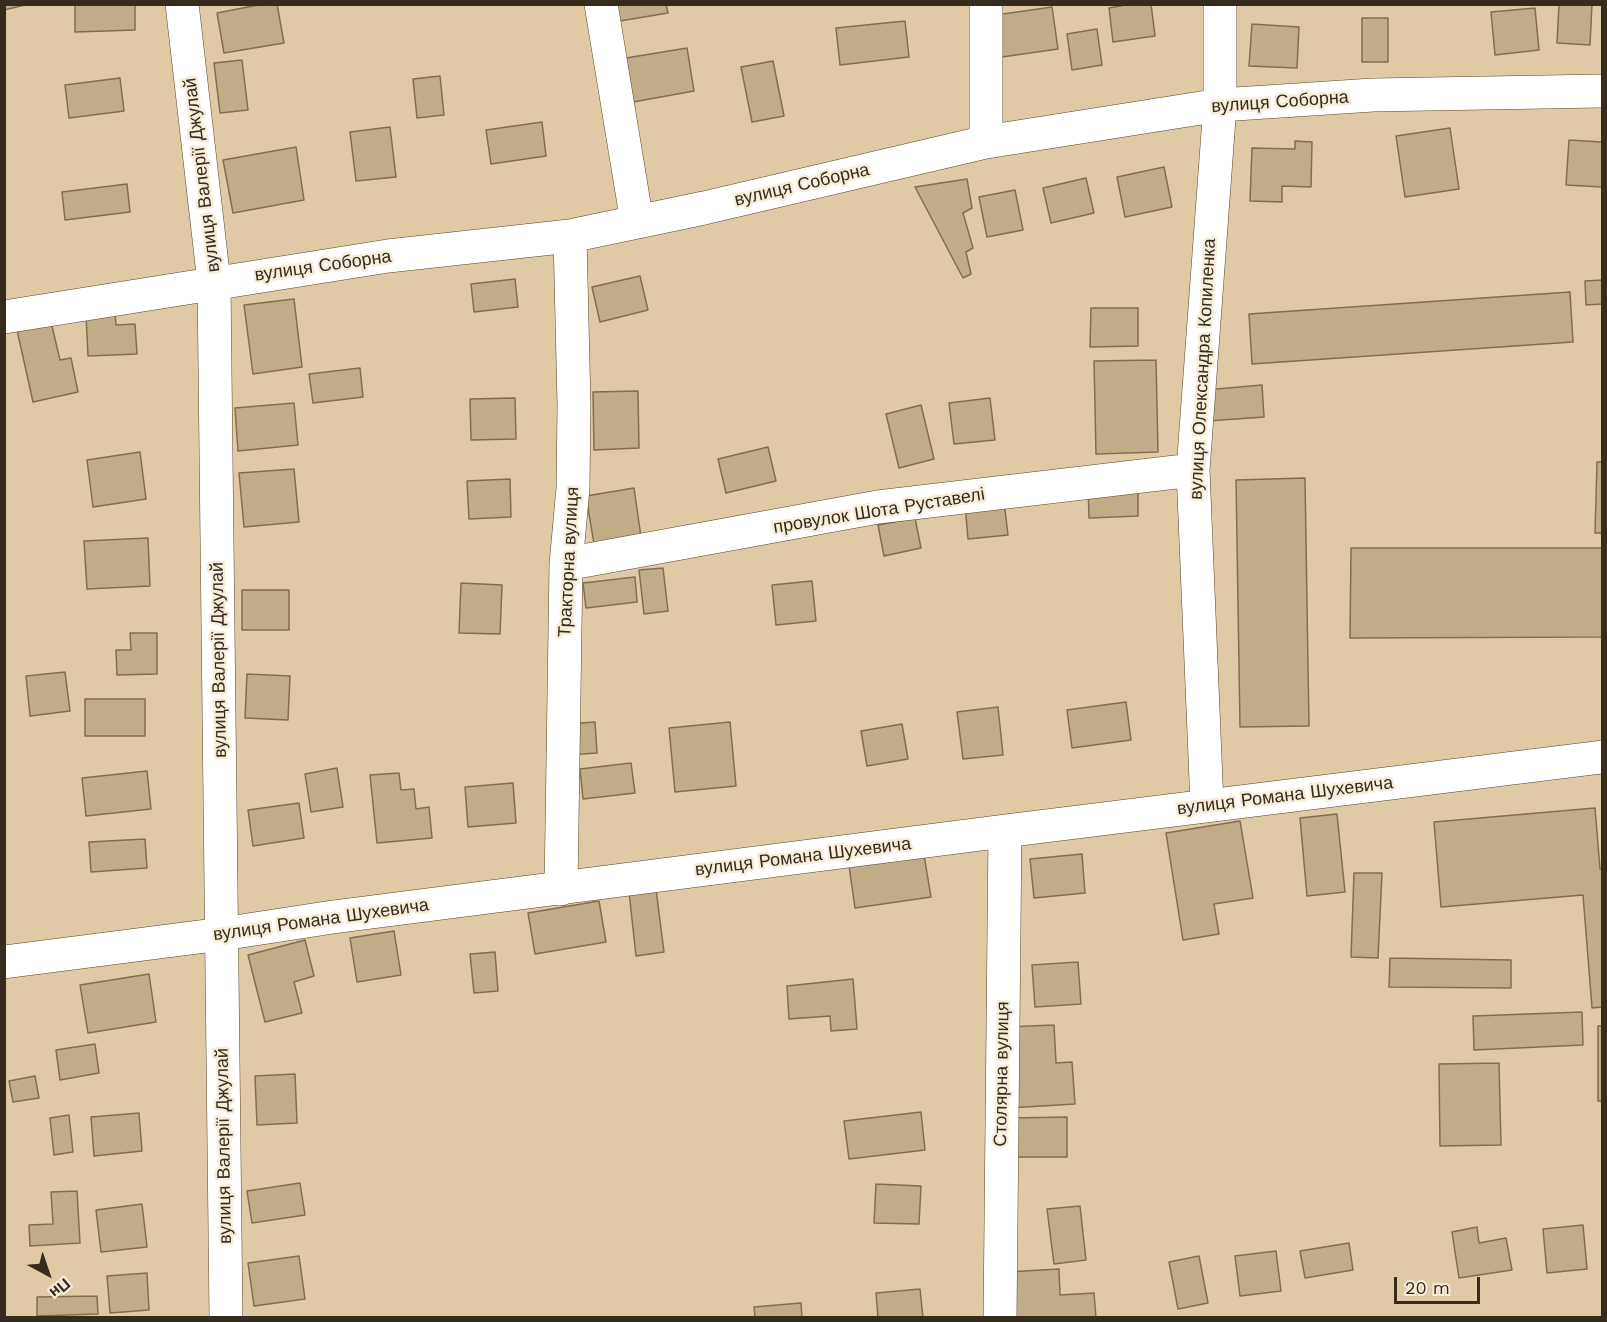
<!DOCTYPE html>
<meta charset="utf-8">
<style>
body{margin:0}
#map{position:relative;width:1607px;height:1322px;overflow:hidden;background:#e0caa5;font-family:"Work Sans",sans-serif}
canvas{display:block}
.frame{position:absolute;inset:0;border:6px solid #352c1e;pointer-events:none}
.north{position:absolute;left:18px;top:1244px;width:60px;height:60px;-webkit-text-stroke:4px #f7edda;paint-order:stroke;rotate:140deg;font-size:16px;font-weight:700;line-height:24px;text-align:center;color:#352c1e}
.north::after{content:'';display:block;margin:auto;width:21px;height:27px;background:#352c1e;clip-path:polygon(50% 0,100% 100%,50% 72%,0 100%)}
.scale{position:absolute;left:1394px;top:1277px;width:86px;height:27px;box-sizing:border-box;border:3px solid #352c1e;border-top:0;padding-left:8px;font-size:18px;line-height:21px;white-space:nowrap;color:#352c1e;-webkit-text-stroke:4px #f7edda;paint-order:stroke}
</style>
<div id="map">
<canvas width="1607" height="1322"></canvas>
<div class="frame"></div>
<div class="north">Пн</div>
<div class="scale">20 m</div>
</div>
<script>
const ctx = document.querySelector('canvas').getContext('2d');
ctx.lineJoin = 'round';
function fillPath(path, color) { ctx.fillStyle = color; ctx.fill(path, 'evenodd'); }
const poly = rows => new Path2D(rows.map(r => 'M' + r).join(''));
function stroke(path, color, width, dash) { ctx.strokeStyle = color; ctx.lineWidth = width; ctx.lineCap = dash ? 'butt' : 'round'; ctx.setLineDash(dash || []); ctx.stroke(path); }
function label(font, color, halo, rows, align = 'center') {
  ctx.font = font + ' "Work Sans",sans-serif'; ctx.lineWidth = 5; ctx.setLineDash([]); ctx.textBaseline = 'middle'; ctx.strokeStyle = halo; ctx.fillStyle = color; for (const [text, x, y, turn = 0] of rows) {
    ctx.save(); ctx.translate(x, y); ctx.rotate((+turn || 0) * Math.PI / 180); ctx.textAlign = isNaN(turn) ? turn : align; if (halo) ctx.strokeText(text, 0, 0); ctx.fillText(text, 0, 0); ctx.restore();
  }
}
const building = poly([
 [4,4,29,4,4,10,4,4],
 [75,4,135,4,135,30,75,32,75,4],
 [263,4,277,4,284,43,224,53,217,13,263,4],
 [617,4,666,4,668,13,620,21,617,4],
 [1131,4,1151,4,1155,36,1113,42,1109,8,1131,4],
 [1559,4,1592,4,1590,45,1557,43,1559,4],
 [1052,7,1058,49,1002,57,996,15,1052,7],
 [1535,8,1539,50,1495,55,1491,12,1535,8],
 [1362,18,1388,18,1388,62,1362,62,1362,18],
 [905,21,909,57,840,65,836,28,905,21],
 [1252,24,1299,27,1297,68,1249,66,1252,24],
 [1097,29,1102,65,1072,70,1067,34,1097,29],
 [687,48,694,91,633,102,626,58,687,48],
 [242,60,248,110,220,113,214,63,242,60],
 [773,61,784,116,752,122,741,67,773,61],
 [440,76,444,115,417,118,413,79,440,76],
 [120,78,124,111,69,118,65,85,120,78],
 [542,122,546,156,491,164,486,130,542,122],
 [390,127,396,177,356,181,350,132,390,127],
 [1450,128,1459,189,1405,197,1396,136,1450,128],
 [1569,140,1602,142,1602,187,1566,185,1569,140],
 [1295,141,1312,142,1311,187,1282,186,1282,202,1250,201,1252,148,1295,149,1295,141],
 [296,147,304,200,233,213,223,160,296,147],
 [1164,167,1172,207,1125,217,1117,177,1164,167],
 [1086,178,1094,213,1051,223,1043,188,1086,178],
 [967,179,972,208,963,213,973,248,966,252,971,274,963,278,915,187,967,179],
 [127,184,130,212,65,220,62,192,127,184],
 [1015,190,1023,230,987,237,979,197,1015,190],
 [640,276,648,310,600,322,592,287,640,276],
 [515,279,518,307,474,312,471,284,515,279],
 [1602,280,1602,304,1586,305,1585,281,1602,280],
 [1570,292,1573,342,1252,364,1249,314,1570,292],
 [294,299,302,367,253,374,244,305,294,299],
 [1091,308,1138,308,1138,346,1090,347,1091,308],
 [115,313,116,325,135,324,137,354,88,356,86,315,115,313],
 [51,322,60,360,71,358,78,392,33,402,17,330,51,322],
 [1156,360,1158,452,1096,454,1094,361,1156,360],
 [360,368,363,397,313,403,309,374,360,368],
 [1262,385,1264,417,1208,421,1205,390,1262,385],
 [638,391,639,448,594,450,593,392,638,391],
 [515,398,516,439,471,440,470,399,515,398],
 [990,398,995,440,954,444,949,403,990,398],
 [294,403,298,445,238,451,235,408,294,403],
 [921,405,934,459,899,468,886,414,921,405],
 [768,447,776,481,726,493,718,459,768,447],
 [140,452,146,499,93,507,87,460,140,452],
 [1597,462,1602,462,1602,533,1595,533,1597,462],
 [294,469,299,522,244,527,239,473,294,469],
 [1305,478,1309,726,1240,727,1236,480,1305,478],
 [510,479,511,517,469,519,467,481,510,479],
 [1138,482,1138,516,1089,518,1088,484,1138,482],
 [634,488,641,537,594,544,586,496,634,488],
 [1004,501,1008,535,968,539,965,505,1004,501],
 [915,518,921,548,884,556,878,525,915,518],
 [148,538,150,586,87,589,84,541,148,538],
 [1351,548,1602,548,1602,637,1350,638,1351,548],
 [663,568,668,611,644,614,639,570,663,568],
 [635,577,637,602,586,608,583,583,635,577],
 [812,581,816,621,776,625,772,585,812,581],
 [461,583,502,585,500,634,459,633,461,583],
 [242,590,289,590,289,630,242,630,242,590],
 [130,633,157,633,157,674,117,675,116,650,131,650,130,633],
 [65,672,70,711,30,716,26,676,65,672],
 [247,674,290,676,288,720,245,718,247,674],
 [85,699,145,699,145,736,85,736,85,699],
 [1126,702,1131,740,1072,748,1067,710,1126,702],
 [998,707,1003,755,963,759,957,712,998,707],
 [595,722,597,753,568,755,566,724,595,722],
 [730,722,736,786,675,792,669,728,730,722],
 [902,724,908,759,867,766,861,731,902,724],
 [631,763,635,793,583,799,580,769,631,763],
 [337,768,343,807,311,812,305,774,337,768],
 [147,771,151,809,86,816,82,778,147,771],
 [399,773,401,790,414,789,416,809,429,807,432,838,377,843,370,775,399,773],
 [513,783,516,823,468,827,465,787,513,783],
 [299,803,304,838,253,846,248,810,299,803],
 [1595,808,1600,869,1602,869,1602,1007,1592,1008,1583,895,1441,907,1434,822,1595,808],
 [1337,814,1345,892,1307,896,1300,818,1337,814],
 [1240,821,1253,898,1214,904,1219,934,1183,940,1166,833,1240,821],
 [145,839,147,868,91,872,89,842,145,839],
 [1082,854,1085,893,1034,898,1030,859,1082,854],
 [924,855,931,897,855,908,849,866,924,855],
 [1354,873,1382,873,1378,958,1351,957,1354,873],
 [656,889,664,952,636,956,629,892,656,889],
 [599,901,606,942,535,954,528,913,599,901],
 [394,931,401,975,357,982,350,938,394,931],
 [305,940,314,976,294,982,302,1013,265,1022,248,955,305,940],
 [495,952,498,991,474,993,470,954,495,952],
 [1390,958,1511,960,1511,988,1389,987,1390,958],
 [1078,962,1081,1004,1035,1007,1032,965,1078,962],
 [149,974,156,1022,88,1033,80,985,149,974],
 [853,979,857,1029,831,1031,830,1016,789,1019,787,986,853,979],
 [1582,1012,1583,1045,1474,1050,1473,1016,1582,1012],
 [1054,1025,1056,1063,1072,1062,1075,1104,1009,1108,1005,1027,1054,1025],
 [1598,1026,1602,1026,1602,1101,1598,1101,1598,1026],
 [95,1044,99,1073,60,1080,56,1050,95,1044],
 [1499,1063,1501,1145,1440,1146,1439,1064,1499,1063],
 [295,1074,297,1123,257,1125,255,1076,295,1074],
 [35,1076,39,1098,13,1102,9,1081,35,1076],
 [921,1112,925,1150,849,1159,844,1121,921,1112],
 [139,1113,142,1151,94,1156,91,1117,139,1113],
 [69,1115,73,1152,54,1155,50,1118,69,1115],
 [1067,1117,1067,1157,1011,1157,1011,1118,1067,1117],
 [300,1183,305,1215,252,1223,247,1191,300,1183],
 [876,1184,921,1186,919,1224,874,1223,876,1184],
 [77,1191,80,1243,30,1246,29,1225,53,1224,51,1192,77,1191],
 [142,1204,147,1247,101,1252,96,1210,142,1204],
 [1080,1206,1086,1260,1054,1264,1047,1209,1080,1206],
 [1583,1225,1587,1269,1547,1273,1543,1229,1583,1225],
 [1477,1227,1479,1243,1506,1238,1512,1270,1459,1278,1452,1232,1477,1227],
 [1349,1243,1353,1270,1305,1278,1300,1251,1349,1243],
 [1276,1251,1281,1291,1240,1296,1235,1256,1276,1251],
 [299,1256,305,1299,254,1306,248,1263,299,1256],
 [1199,1256,1208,1303,1178,1309,1169,1262,1199,1256],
 [1059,1269,1060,1295,1094,1293,1096,1318,1009,1318,1007,1272,1059,1269],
 [147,1273,149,1310,110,1313,107,1276,147,1273],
 [920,1289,923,1318,878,1318,876,1293,920,1289],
 [97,1296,98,1314,37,1316,37,1297,97,1296],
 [801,1303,802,1318,755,1318,754,1307,801,1303]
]);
const minor = poly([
 [182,4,214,282,226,1318],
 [601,4,637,222],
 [986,142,986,4],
 [4,317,388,256,570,236,704,208,986,142,1220,105,1373,95,1602,91],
 [566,564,878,507,1193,470],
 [1207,805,1193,470,1220,105,1220,4],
 [561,889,566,564,573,488,574,405,570,236],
 [4,962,222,934,333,917,1005,831,1602,757],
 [1000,1318,1005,831]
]);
const streetNames = [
 ["вулиця Соборна",1280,102,-4],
 ["вулиця Валерії Джулай",202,175,-97],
 ["вулиця Соборна",802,185,-13],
 ["вулиця Соборна",323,266,-8],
 ["вулиця Олександра Копиленка",1203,369,-87],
 ["провулок Шота Руставелі",879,511,-9],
 ["Тракторна вулиця",569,562,-87],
 ["вулиця Валерії Джулай",219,660,-91],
 ["вулиця Романа Шухевича",1285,796,-7],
 ["вулиця Романа Шухевича",803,857,-7],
 ["вулиця Романа Шухевича",321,920,-8],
 ["Столярна вулиця",1002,1074,-89],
 ["вулиця Валерії Джулай",224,1146,-91]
];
fillPath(building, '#c1ac88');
stroke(building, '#826e4c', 1.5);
stroke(minor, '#574523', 34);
stroke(minor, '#fff', 33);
label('18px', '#352c1e', '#f7edda', streetNames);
</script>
